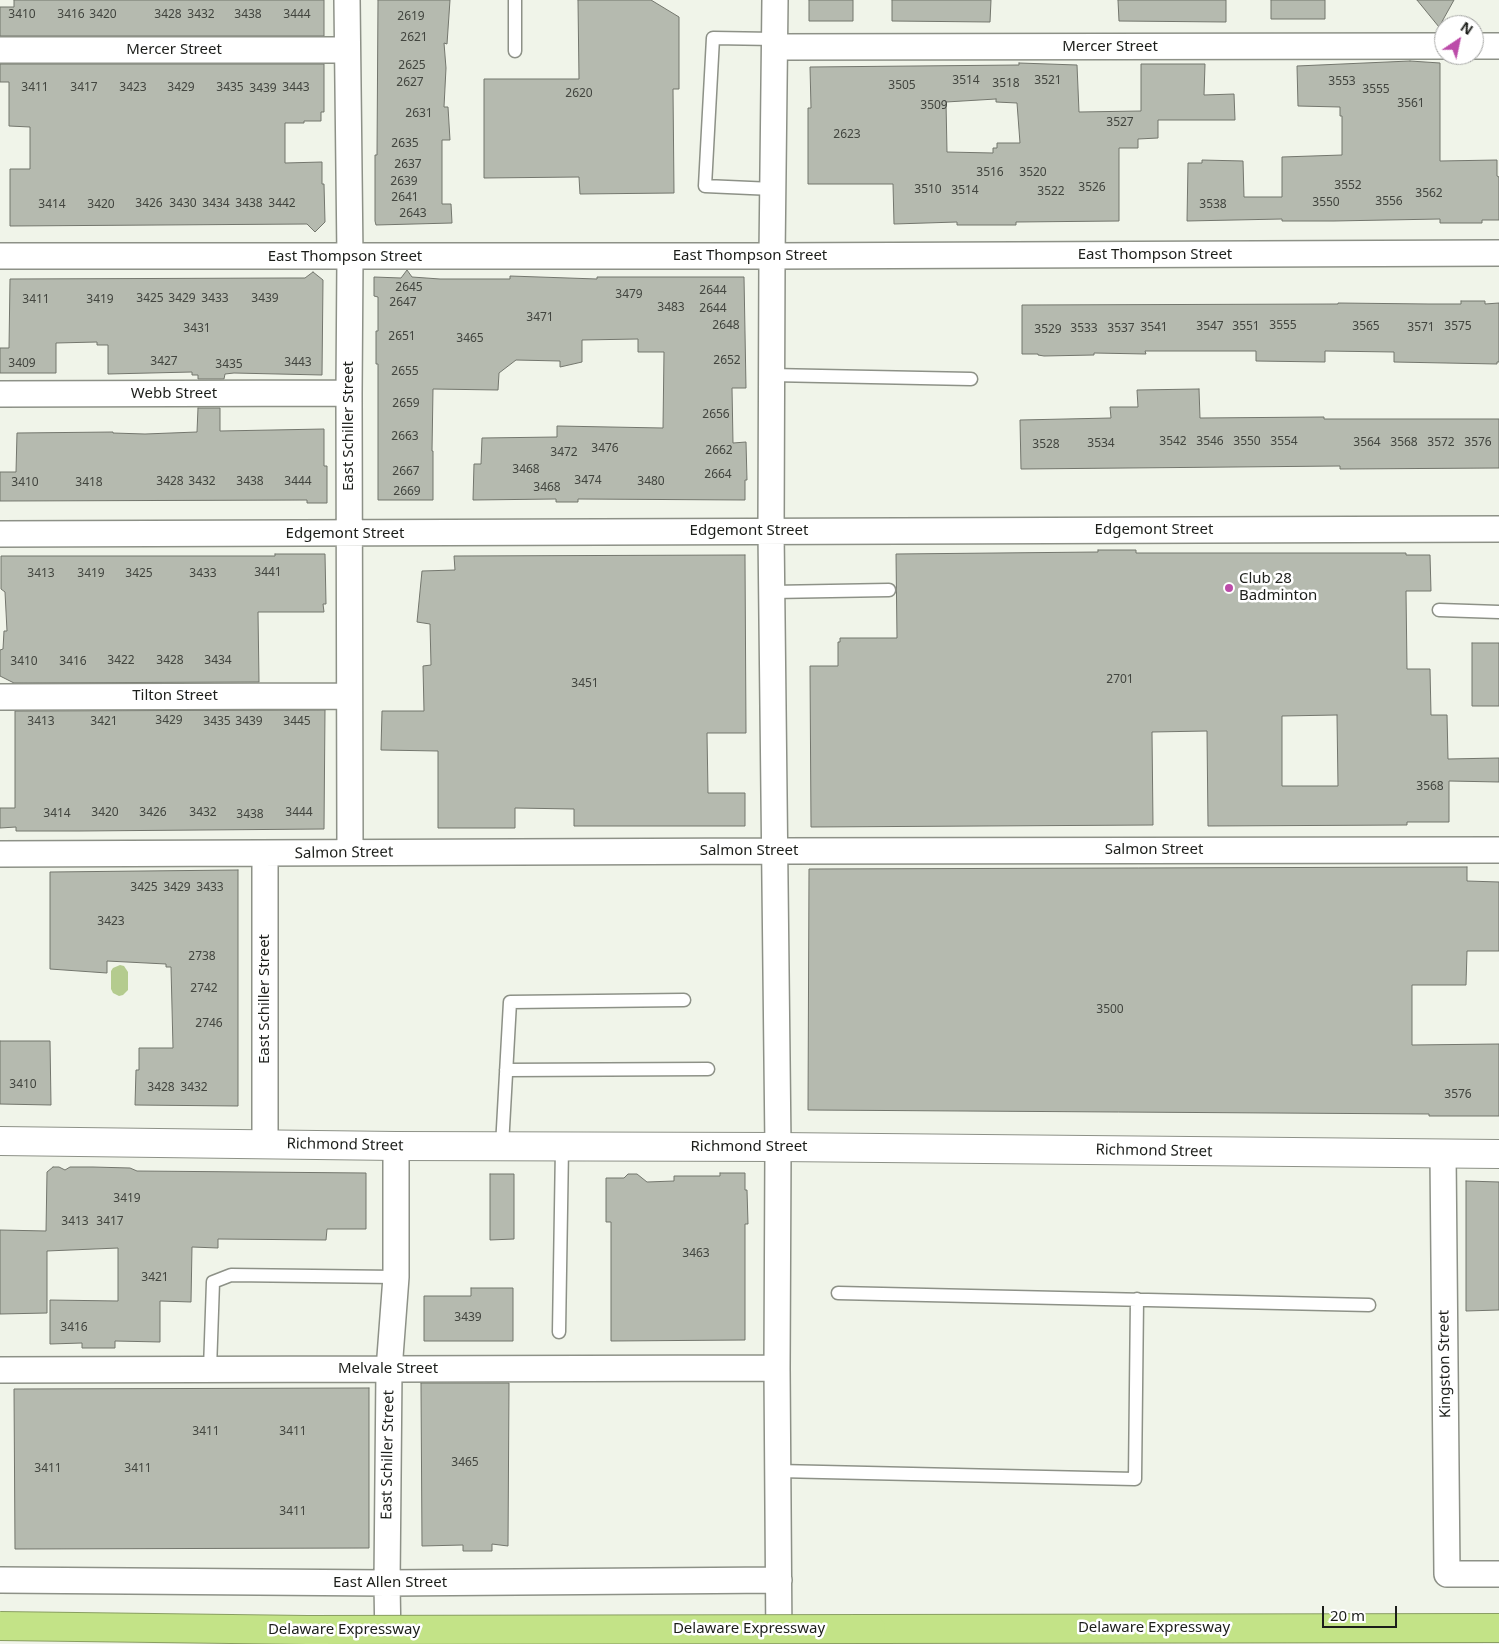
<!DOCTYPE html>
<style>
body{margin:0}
#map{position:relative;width:1499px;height:1644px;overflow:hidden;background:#f0f4e9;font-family:"Noto Sans",sans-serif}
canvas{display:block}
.north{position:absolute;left:1434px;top:15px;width:50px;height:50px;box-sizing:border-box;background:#fff;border:1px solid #a4a5a3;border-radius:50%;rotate:34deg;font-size:14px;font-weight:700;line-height:20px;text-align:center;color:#1c1e1a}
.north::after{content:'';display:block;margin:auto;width:18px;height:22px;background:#bc4ca9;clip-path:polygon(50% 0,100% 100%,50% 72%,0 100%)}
.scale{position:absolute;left:1322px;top:1606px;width:75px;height:22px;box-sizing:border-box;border:2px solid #1c1e1a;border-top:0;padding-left:6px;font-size:15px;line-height:18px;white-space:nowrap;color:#1c1e1a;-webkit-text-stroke:4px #fff;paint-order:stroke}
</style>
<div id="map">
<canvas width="1499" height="1644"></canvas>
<div class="north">N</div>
<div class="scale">20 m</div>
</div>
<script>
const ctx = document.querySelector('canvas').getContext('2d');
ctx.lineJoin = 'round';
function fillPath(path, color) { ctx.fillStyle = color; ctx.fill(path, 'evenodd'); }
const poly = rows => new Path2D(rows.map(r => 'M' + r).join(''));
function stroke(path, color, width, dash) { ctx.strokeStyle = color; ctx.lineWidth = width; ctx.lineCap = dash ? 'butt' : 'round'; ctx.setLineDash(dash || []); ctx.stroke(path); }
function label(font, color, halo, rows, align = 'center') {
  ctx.font = font + ' "Noto Sans",sans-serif'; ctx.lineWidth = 5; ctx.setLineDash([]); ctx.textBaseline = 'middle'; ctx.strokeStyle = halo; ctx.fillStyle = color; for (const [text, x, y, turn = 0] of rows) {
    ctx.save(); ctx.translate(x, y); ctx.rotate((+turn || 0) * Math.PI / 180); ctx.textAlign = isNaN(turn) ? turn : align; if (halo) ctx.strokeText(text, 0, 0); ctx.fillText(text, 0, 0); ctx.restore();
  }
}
const water = poly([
 [120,965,124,966,128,972,128,990,123,995,119,996,113,993,111,989,111,971,113,968]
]);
const building = poly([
 [14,0,324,0,324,36,0,36,0,7,14,7,14,0],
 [378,0,450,0,447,44,444,43,446,68,444,107,448,107,450,140,442,140,442,204,451,204,452,223,376,225,375,221,375,155,377,155,378,0],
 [578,0,651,0,679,17,679,89,673,89,674,193,580,194,579,177,484,178,484,79,579,79,578,0],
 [809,0,853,0,853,21,809,21,809,0],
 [892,0,991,0,990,22,892,21,892,0],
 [1118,0,1226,0,1226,22,1119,21,1118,0],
 [1271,0,1325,0,1325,19,1271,19,1271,0],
 [1417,0,1454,0,1439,27,1417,0],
 [1410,61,1440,63,1440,161,1497,160,1497,176,1499,177,1499,220,1482,220,1482,223,1440,223,1440,219,1334,221,1282,221,1282,219,1187,221,1188,163,1202,163,1202,160,1243,161,1244,197,1282,197,1282,157,1342,155,1342,116,1340,116,1340,107,1298,106,1297,66,1410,61],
 [1019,63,1077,65,1079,112,1141,111,1141,64,1205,64,1204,95,1234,94,1235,120,1158,120,1158,138,1138,139,1138,148,1119,148,1119,221,1016,222,1016,225,957,225,957,222,894,224,893,184,808,184,808,108,811,108,810,67,1019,65,1019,63],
 [996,99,996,102,1017,103,1020,143,997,143,997,148,993,148,993,153,947,152,946,102,996,99],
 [0,64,324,64,324,112,321,112,321,121,304,121,304,123,285,123,285,163,322,162,322,184,324,184,325,222,315,232,307,224,10,226,10,169,30,169,30,127,9,126,9,82,0,82,0,64],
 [407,270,412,277,440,279,510,279,510,276,597,279,597,277,744,277,746,388,732,388,733,443,746,442,747,480,745,480,745,500,578,499,578,502,556,502,556,499,473,500,474,464,481,464,482,438,557,437,557,426,663,428,664,352,638,352,638,339,582,340,582,362,560,367,560,361,516,360,499,373,498,390,433,389,432,451,433,451,433,500,378,500,378,364,376,364,376,331,378,331,378,297,374,296,374,277,401,278,407,270],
 [313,272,323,280,322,375,234,373,225,374,224,379,198,379,198,375,192,375,192,372,108,374,108,345,97,345,97,342,56,343,56,373,0,373,0,348,9,348,10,279,288,278,305,278,313,272],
 [1461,301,1485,301,1485,304,1499,303,1499,362,1497,362,1497,364,1394,362,1394,352,1325,351,1325,362,1256,361,1256,351,1145,351,1146,354,1094,353,1094,355,1044,356,1038,355,1038,354,1022,354,1022,305,1338,304,1338,303,1429,304,1461,304,1461,301],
 [1199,389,1200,418,1324,417,1324,419,1499,419,1499,468,1340,469,1340,466,1021,469,1020,420,1111,418,1110,407,1138,407,1137,390,1199,389],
 [198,408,220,408,220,431,324,429,324,466,327,466,327,503,307,503,307,500,0,501,0,472,16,472,17,433,113,432,113,433,145,434,197,432,198,408],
 [1098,550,1136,550,1136,553,1406,553,1406,555,1430,555,1431,591,1406,591,1407,669,1430,669,1431,715,1447,715,1448,759,1499,758,1499,782,1449,781,1449,822,1407,822,1407,825,1208,826,1207,731,1152,732,1153,825,811,827,810,666,838,666,838,642,840,642,840,638,897,638,896,554,1098,552,1098,550],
 [1337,715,1338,786,1282,786,1282,716,1337,715],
 [275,554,325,554,326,604,323,604,324,612,258,612,259,682,14,683,0,676,0,650,3,649,4,631,7,631,5,592,1,589,1,556,275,556,275,554],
 [745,555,746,733,707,733,708,793,745,793,745,826,574,826,574,809,515,808,515,828,438,828,438,751,381,750,382,711,424,711,423,666,431,665,430,624,417,622,422,571,455,570,454,556,745,555],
 [1472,643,1499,643,1499,706,1472,706,1472,643],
 [325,710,324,829,80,831,16,831,16,827,0,828,0,808,15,808,15,711,325,710],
 [1467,867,1467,881,1499,882,1499,951,1467,951,1466,985,1412,985,1412,1045,1499,1044,1499,1116,1429,1116,1429,1114,808,1110,809,869,1467,867],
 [238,870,238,1106,135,1105,136,1070,139,1070,139,1048,173,1048,171,967,166,967,166,964,107,961,107,973,50,969,50,872,238,870],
 [0,1041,50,1041,51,1105,0,1104,0,1041],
 [53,1167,59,1167,65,1170,70,1167,93,1167,130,1168,137,1171,366,1173,366,1229,327,1229,326,1240,218,1239,218,1248,192,1247,191,1302,160,1301,160,1342,115,1341,115,1348,82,1348,82,1343,50,1344,50,1300,118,1301,118,1248,47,1251,47,1313,0,1314,0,1230,46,1231,47,1172,53,1167],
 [720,1173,745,1173,745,1190,747,1190,748,1224,745,1224,745,1340,611,1341,611,1222,606,1222,606,1178,624,1178,628,1174,637,1174,647,1182,674,1181,674,1176,720,1176,720,1173],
 [490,1174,514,1174,514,1239,490,1240,490,1174],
 [1466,1181,1499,1182,1499,1310,1466,1311,1466,1181],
 [471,1288,513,1288,513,1341,424,1341,424,1296,471,1296,471,1288],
 [421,1383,509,1383,508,1546,492,1544,492,1551,463,1551,463,1545,422,1546,421,1383],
 [369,1388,369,1548,15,1549,14,1389,369,1388]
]);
const lane = poly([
 [515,0,515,51],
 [773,189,705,186,713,38,775,39],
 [771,375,971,379],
 [772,592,889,590],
 [1439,610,1499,612],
 [506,1070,708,1069],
 [502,1146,510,1002,684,1000],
 [838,1293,1369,1305],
 [559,1332,562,1147],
 [210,1369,213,1282,231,1275,396,1277],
 [778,1471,1135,1479,1137,1299]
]);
const street = poly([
 [347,0,350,257,349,393,350,852],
 [775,0,772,256,771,531,778,1147,777,1368,779,1644],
 [1474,46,1499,46],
 [775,47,1444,46],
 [0,50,347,50],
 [0,256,772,256,1499,253],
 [0,394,349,393],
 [0,534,1499,529],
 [0,697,349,696],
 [0,854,776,851,1499,850],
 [265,854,265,1144],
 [1443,1154,1447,1574,1499,1574],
 [0,1370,777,1368],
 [0,1580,387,1583,779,1580],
 [388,1644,387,1583,389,1370,396,1277,396,1146]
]);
const secondary = poly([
 [0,1141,396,1146,778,1147,1499,1154]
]);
const highway = poly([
 [871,1629,1499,1628]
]);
const highwayBridge = poly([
 [0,1626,308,1630,871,1629]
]);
const markers = [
 [1229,588,5,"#bc4ca9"]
];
const numberNames = [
 ["3410",22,15],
 ["3416",71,15],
 ["3420",103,15],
 ["3428",168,15],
 ["3432",201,15],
 ["3438",248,15],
 ["3444",297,15],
 ["2619",411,17],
 ["2621",414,38],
 ["2625",412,66],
 ["3514",966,81],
 ["3521",1048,81],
 ["3553",1342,82],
 ["2627",410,83],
 ["3518",1006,84],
 ["3505",902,86],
 ["3411",35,88],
 ["3417",84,88],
 ["3423",133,88],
 ["3429",181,88],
 ["3435",230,88],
 ["3443",296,88],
 ["3439",263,89],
 ["3555",1376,90],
 ["2620",579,94],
 ["3561",1411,104],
 ["3509",934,106],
 ["2631",419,114],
 ["3527",1120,123],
 ["2623",847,135],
 ["2635",405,144],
 ["2637",408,165],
 ["3516",990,173],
 ["3520",1033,173],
 ["2639",404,182],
 ["3552",1348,186],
 ["3526",1092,188],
 ["3510",928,190],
 ["3514",965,191],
 ["3522",1051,192],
 ["3562",1429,194],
 ["2641",405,198],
 ["3556",1389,202],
 ["3550",1326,203],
 ["3426",149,204],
 ["3430",183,204],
 ["3434",216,204],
 ["3438",249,204],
 ["3442",282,204],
 ["3414",52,205],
 ["3420",101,205],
 ["3538",1213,205],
 ["2643",413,214],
 ["2645",409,288],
 ["2644",713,291],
 ["3479",629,295],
 ["3425",150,299],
 ["3429",182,299],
 ["3433",215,299],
 ["3439",265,299],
 ["3411",36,300],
 ["3419",100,300],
 ["2647",403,303],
 ["3483",671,308],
 ["2644",713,309],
 ["3471",540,318],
 ["2648",726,326],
 ["3555",1283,326],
 ["3547",1210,327],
 ["3551",1246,327],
 ["3565",1366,327],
 ["3575",1458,327],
 ["3541",1154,328],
 ["3571",1421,328],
 ["3431",197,329],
 ["3533",1084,329],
 ["3537",1121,329],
 ["3529",1048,330],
 ["2651",402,337],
 ["3465",470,339],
 ["2652",727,361],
 ["3427",164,362],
 ["3443",298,363],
 ["3409",22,364],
 ["3435",229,365],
 ["2655",405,372],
 ["2659",406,404],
 ["2656",716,415],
 ["2663",405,437],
 ["3542",1173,442],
 ["3546",1210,442],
 ["3550",1247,442],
 ["3554",1284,442],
 ["3564",1367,443],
 ["3568",1404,443],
 ["3572",1441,443],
 ["3576",1478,443],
 ["3534",1101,444],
 ["3528",1046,445],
 ["3476",605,449],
 ["2662",719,451],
 ["3472",564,453],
 ["3468",526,470],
 ["2667",406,472],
 ["2664",718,475],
 ["3474",588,481],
 ["3428",170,482],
 ["3432",202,482],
 ["3438",250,482],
 ["3444",298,482],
 ["3480",651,482],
 ["3410",25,483],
 ["3418",89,483],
 ["3468",547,488],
 ["2669",407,492],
 ["3441",268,573],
 ["3413",41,574],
 ["3419",91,574],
 ["3425",139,574],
 ["3433",203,574],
 ["3422",121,661],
 ["3428",170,661],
 ["3434",218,661],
 ["3410",24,662],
 ["3416",73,662],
 ["2701",1120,680],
 ["3451",585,684],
 ["3429",169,721],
 ["3413",41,722],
 ["3421",104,722],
 ["3435",217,722],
 ["3439",249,722],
 ["3445",297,722],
 ["3568",1430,787],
 ["3420",105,813],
 ["3426",153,813],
 ["3432",203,813],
 ["3444",299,813],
 ["3414",57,814],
 ["3438",250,815],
 ["3425",144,888],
 ["3429",177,888],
 ["3433",210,888],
 ["3423",111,922],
 ["2738",202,957],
 ["2742",204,989],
 ["3500",1110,1010],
 ["2746",209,1024],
 ["3410",23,1085],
 ["3428",161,1088],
 ["3432",194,1088],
 ["3576",1458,1095],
 ["3419",127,1199],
 ["3413",75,1222],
 ["3417",110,1222],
 ["3463",696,1254],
 ["3421",155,1278],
 ["3439",468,1318],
 ["3416",74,1328],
 ["3411",206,1432],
 ["3411",293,1432],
 ["3465",465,1463],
 ["3411",48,1469],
 ["3411",138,1469],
 ["3411",293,1512]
];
const streetNames = [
 ["Mercer Street",1110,47],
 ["Mercer Street",174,50],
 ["East Thompson Street",1155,255],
 ["East Thompson Street",750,256],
 ["East Thompson Street",345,257],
 ["Webb Street",174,394],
 ["East Schiller Street",349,426,-90],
 ["Edgemont Street",1154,530],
 ["Edgemont Street",749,531],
 ["Edgemont Street",345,534],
 ["Tilton Street",175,696],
 ["Salmon Street",1154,850],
 ["Salmon Street",749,851],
 ["Salmon Street",344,853,-1],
 ["East Schiller Street",265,999,-90],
 ["Richmond Street",345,1145,1],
 ["Richmond Street",749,1147],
 ["Richmond Street",1154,1151,1],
 ["Kingston Street",1445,1364,-91],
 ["Melvale Street",388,1369],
 ["East Schiller Street",388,1455,-89],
 ["East Allen Street",390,1583],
 ["Delaware Expressway",1154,1628],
 ["Delaware Expressway",749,1629],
 ["Delaware Expressway",344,1630]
];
const poiNames = [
 ["Club 28",1239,579],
 ["Badminton",1239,596]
];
fillPath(water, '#b4cb8e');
fillPath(building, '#b5baaf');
stroke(building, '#73766d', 1);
stroke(lane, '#8d9187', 15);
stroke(street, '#8d9187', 28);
stroke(secondary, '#8d9187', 30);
stroke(highway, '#899e61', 30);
stroke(lane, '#fff', 12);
stroke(street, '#fff', 25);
stroke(secondary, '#fff', 28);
stroke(highway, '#c3e387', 28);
stroke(highwayBridge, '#899e61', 30, []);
stroke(highwayBridge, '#c3e387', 28);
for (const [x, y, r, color] of markers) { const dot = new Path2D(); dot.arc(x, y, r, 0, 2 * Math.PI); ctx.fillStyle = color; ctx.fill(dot); stroke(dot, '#fff', 2); }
label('12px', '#42453f', null, numberNames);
label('15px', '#1c1e1a', '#fff', streetNames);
label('15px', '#1c1e1a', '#fff', poiNames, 'left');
</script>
